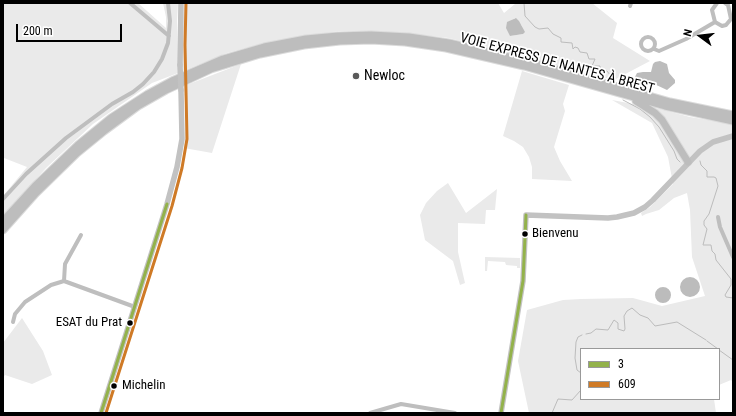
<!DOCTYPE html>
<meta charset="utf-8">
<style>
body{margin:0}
#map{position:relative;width:736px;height:416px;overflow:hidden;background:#fff;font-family:"Roboto Condensed",sans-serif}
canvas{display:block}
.frame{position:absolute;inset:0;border:4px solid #000;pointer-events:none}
.legend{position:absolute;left:580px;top:348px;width:140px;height:52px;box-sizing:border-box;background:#fff;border:1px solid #999;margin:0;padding:5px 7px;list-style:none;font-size:12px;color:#000}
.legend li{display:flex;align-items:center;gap:8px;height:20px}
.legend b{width:20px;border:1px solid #999}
.north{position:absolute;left:680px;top:16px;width:40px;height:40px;-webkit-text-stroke:3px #fff;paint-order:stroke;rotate:285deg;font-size:11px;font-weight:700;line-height:16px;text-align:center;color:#000}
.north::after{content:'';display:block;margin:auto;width:14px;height:18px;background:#000;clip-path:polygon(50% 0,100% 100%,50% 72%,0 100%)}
.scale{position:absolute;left:16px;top:24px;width:106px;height:18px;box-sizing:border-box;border:2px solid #000;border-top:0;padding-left:5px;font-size:12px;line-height:14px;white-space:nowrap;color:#000;-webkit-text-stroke:3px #fff;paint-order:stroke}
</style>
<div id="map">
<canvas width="736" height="416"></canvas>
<div class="frame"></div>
<ul class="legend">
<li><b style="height:5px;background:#93b24b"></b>3</li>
<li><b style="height:5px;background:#cf7a26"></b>609</li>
</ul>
<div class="north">N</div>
<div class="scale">200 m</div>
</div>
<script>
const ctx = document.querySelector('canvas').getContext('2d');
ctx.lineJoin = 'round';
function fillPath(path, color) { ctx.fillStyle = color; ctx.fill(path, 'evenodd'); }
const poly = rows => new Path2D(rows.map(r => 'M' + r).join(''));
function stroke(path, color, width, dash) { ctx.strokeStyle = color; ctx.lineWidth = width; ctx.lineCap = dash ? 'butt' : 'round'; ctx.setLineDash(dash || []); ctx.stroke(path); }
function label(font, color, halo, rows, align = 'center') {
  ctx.font = font + ' "Roboto Condensed",sans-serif'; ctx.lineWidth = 3.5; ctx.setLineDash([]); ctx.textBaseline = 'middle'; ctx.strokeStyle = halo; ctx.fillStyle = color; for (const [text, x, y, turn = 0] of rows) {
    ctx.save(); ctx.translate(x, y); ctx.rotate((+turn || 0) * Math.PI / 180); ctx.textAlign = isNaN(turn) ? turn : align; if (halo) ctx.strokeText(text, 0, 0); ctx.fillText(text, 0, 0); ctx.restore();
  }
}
const green = poly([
 [3,3,138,3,166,28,166,17,163,3,178,3,177,22,178,73,152,83,93,124,46,168,3,216,3,196,27,167,4,158,3,159],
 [184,3,498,3,504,13,515,4,514,3,592,3,617,23,613,38,650,61,614,80,449,38,396,32,339,31,268,42,227,53,183,71,181,51],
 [515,18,522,26,523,34,510,36,509,22],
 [241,64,212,153,184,148,186,120,184,86],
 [522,71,569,85,563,104,565,111,554,147,560,161,572,181,532,179,532,167,529,157,523,147,514,141,503,136],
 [612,100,660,109,690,117,733,124,733,382,731,380,719,385,719,349,581,349,581,399,714,399,716,413,529,413,518,361,527,310,563,300,581,299,633,298,662,306,705,296,692,257,690,210,687,193,674,198,659,210,646,214,642,216,641,213,650,207,673,184,668,157,652,123],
 [448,183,466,213,497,189,495,210,486,210,485,224,458,223,458,252,465,283,460,285,453,261,425,240,420,215,426,203,437,191],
 [485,257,520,258,520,268,517,268,517,266,506,265,505,262,488,261,487,271,485,271],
 [22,318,43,351,52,375,32,384,5,375,3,378,3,343]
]);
const water = poly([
 [516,18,519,21,525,32,523,34,510,36,506,28,507,22],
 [660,61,667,64,669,73,675,80,675,83,667,90,650,82,642,80,635,77,637,73,643,72,651,72,653,64,655,62],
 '680 287a10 10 0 1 1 20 0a10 10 0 1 1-20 0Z',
 '655 295a8 8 0 1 1 16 0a8 8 0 1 1-16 0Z'
]);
const stream = poly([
 [524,3,525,16,535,27,539,29,548,28,553,34,561,38,561,42,572,43,573,49,575,47,578,48,580,52,587,53,589,59,595,59,592,66,600,66,600,71,607,71,614,80],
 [623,100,640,109,650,117,659,127,674,151,677,159,680,162],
 [700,161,701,165,707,171,707,177,714,177,716,178,718,186,709,214,704,221,704,225,707,229,703,245,711,245,712,251,715,254,716,260,731,279,731,285,725,295,726,297,733,298],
 [586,334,591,333,596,329,608,330,614,320,618,323,618,329,624,331,625,329,624,316,627,311,632,308,640,315,648,318,655,326,677,322,706,340],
 [707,341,718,349],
 [719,350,733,360],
 [581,373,577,370,575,358,576,342,578,337,582,335],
 [552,413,558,399,572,400,581,390]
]);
const street = poly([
 [130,3,169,36],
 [717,3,712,10,715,22,722,26,726,25,731,19,728,5,725,3],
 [630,6,631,3],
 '641 44a7 7 0 1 1 14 0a7 7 0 1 1-14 0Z',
 [654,49,659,51,686,39,715,22],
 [3,199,26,174,66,138,112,104,133,92,143,84,154,72,162,59,168,43,170,21,168,3],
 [718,217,720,227,733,257],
 [64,281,65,264,81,235],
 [13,322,15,314,25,302,51,285,64,281,135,307],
 [370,413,401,404,455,413]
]);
const secondary = poly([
 [180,65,181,3],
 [101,413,167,204,177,167,182,139,181,90],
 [501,413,523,281,526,215,608,218,617,217,634,213,645,207,653,200,700,151,713,142,733,136]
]);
const highway = poly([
 [636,101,655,113,662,120,688,162],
 [3,221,35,186,78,145,111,118,148,94,172,81,223,59,264,47,306,39,338,36,371,35,409,37,449,43,538,64,670,102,733,115],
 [3,230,36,193,77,153,104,131,138,106,166,90,211,69,260,54,304,45,340,41,371,40,405,42,446,48,524,66,665,106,733,121]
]);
const secondaryBridge = poly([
 [180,65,181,90]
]);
const bus1 = poly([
 [101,413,167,204],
 [501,413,523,281,526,215]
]);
const bus2 = poly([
 [106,413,172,206,182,168,187,139,185,45,186,3]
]);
const markers = [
 [356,76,4,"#595959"],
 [525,234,3.5,"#000"],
 [130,323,3.5,"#000"],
 [114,386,3.5,"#000"]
];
const busNames = [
 ["Bienvenu",532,234],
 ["ESAT du Prat",122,323,"right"],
 ["Michelin",122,386]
];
const streetNames = [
 ["VOIE EXPRESS DE NANTES À BREST",557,64,15]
];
const poiNames = [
 ["Newloc",364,76]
];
fillPath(green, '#eaeaea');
fillPath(water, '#bcbcbc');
stroke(stream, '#bcbcbc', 1);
stroke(highway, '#dbdbdb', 9);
stroke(street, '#bebebe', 4);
stroke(secondary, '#c2c2c2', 5.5);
stroke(highway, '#bdbdbd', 7);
stroke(secondaryBridge, '#c2c2c2', 5.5);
stroke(bus1, '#93b24b', 3);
stroke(bus2, '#cf7a26', 3);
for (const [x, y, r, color] of markers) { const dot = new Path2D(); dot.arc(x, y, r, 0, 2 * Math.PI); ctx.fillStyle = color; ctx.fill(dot); stroke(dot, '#fff', 1.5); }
label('13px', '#000', '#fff', busNames, 'left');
label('14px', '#000', '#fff', streetNames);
label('14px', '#000', '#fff', poiNames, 'left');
</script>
